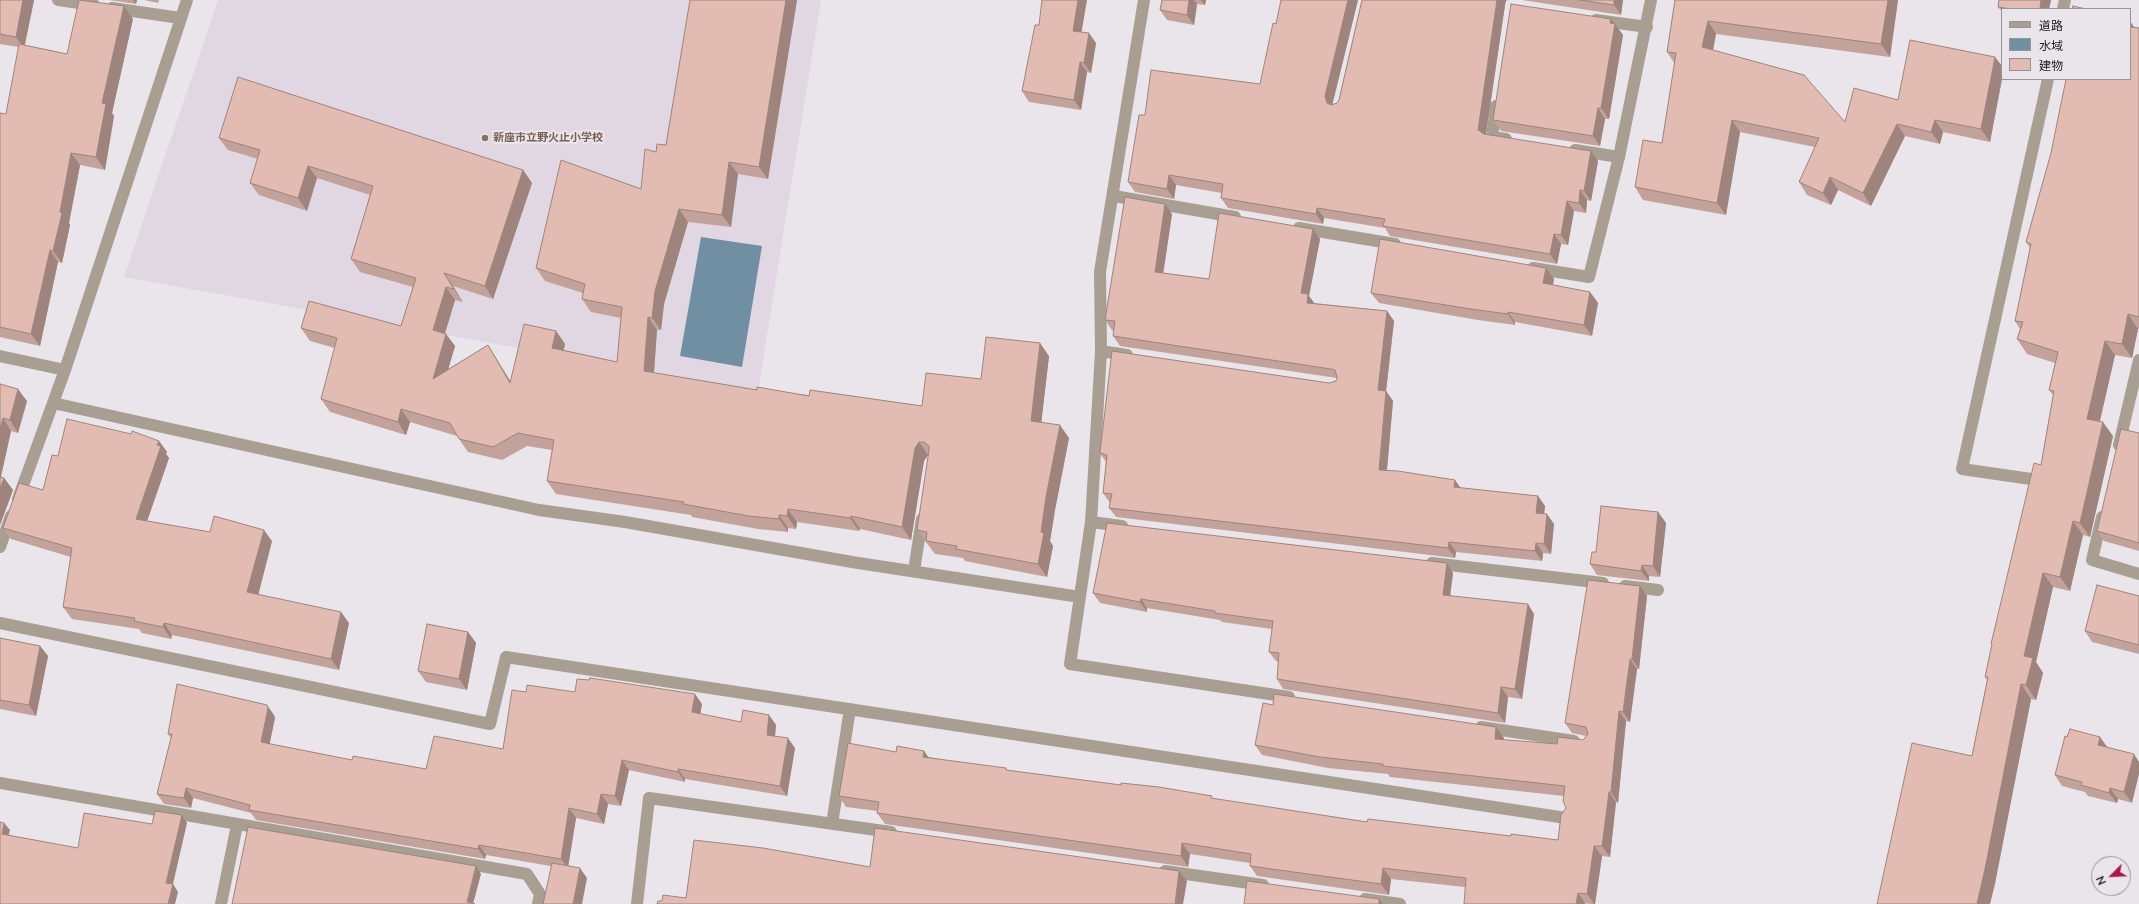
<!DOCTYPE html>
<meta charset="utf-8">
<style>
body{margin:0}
#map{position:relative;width:2139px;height:904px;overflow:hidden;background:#eae5ea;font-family:Mulish,"Noto Sans JP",sans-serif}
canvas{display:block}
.legend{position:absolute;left:2001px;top:8px;width:130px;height:72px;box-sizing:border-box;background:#eae5ea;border:1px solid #979498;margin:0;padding:5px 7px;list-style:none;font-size:12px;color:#1b1a1c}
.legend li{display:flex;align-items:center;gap:8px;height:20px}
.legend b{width:20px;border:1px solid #979498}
.north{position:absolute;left:2091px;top:856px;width:40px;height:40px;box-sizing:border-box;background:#eae5ea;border:1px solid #979498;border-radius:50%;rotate:246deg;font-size:11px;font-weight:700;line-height:16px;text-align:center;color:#1b1a1c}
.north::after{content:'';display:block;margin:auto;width:14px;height:18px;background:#ab184c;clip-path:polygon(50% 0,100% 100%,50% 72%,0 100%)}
</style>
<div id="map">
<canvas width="2139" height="904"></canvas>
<ul class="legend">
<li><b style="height:5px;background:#a89e92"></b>道路</li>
<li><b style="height:11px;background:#708fa2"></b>水域</li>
<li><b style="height:11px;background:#e2bcb3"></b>建物</li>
</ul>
<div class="north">N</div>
</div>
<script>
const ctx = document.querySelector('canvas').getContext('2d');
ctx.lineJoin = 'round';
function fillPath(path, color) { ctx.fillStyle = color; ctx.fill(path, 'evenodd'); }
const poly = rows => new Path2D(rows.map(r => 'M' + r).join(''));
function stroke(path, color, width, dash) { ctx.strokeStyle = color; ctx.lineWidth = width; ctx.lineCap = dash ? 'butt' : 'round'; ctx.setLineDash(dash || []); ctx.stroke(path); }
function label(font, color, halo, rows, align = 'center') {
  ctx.font = font + ' Mulish,"Noto Sans JP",sans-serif'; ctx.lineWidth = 4; ctx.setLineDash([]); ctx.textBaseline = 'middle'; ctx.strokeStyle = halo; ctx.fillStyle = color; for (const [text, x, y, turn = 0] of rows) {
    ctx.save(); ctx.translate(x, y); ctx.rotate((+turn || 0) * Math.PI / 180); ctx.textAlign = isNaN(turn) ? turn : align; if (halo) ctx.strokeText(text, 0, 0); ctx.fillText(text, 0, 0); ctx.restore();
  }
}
const built = poly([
 [218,0,821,0,758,391,124,277]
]);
const water = poly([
 [701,237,762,246,742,367,680,356]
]);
const lane = poly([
 [1596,20,1647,27],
 [1496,106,1492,137,1506,139],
 [1575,150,1619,157]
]);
const street = poly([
 [58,0,94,5],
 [112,8,180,18],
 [2063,9,2065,0],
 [1114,196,1235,217],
 [1299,228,1395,244],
 [1533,268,1589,277,1619,157,1651,0],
 [1101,351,1091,522,1122,526],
 [1127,355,1101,351,1100,272,1144,0],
 [0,356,65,370],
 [53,403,539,510,625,522,852,562,1080,597],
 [2119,445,2139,360],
 [2031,479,1962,469,2048,79],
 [18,499,65,370,187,0],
 [2102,517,2092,560,2139,574],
 [1091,522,1070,664,1289,697],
 [0,547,11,516],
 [1432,563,1603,583],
 [914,571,922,519],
 [1625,586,1658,590],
 [0,623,490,724,506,657,1566,818],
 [1481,727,1574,741],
 [0,783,527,874,540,894,538,904],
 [832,824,850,709],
 [1165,871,1263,885],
 [1365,899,1400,904],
 [221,904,237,825],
 [637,904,649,798,891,832]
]);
const wall = poly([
 [0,0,34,0,25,45,67,54,133,19,112,113,114,116,105,170,80,165,69,223,70,225,62,263,58,262,40,346,0,337,0,113,6,114,19,47,0,44],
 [109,0,137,0,136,4],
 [144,0,159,0,158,3],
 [690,0,797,0,768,179,738,174,731,227,688,222,664,304,661,330,657,330,654,373,757,390,922,406,981,379,1049,356,1041,423,1069,438,1055,510,1050,541,1053,546,1047,577,965,561,963,558,935,554,917,530,929,455,928,455,924,461,911,540,860,529,859,531,797,522,796,529,788,528,788,532,758,529,692,517,691,515,556,494,547,481,552,450,527,446,502,460,468,452,457,436,410,422,406,435,330,412,321,399,335,348,310,341,301,328,401,326,413,287,360,272,351,259,370,195,317,178,307,211,259,195,250,183,258,159,228,150,219,138,523,170,532,183,493,299,453,286,463,302,455,300,445,333,446,334,455,346,448,369,488,345,496,358,511,382,556,331,565,344,564,350,617,362,621,318,591,312,582,299,583,293,545,281,536,268,641,189,656,152,666,145],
 [1162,0,1206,0,1205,5,1197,4,1194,25,1167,20,1160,10],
 [1281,0,1358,0,1332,105,1337,103,1339,100,1362,0,1509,0,1506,1,1505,5,1486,135,1598,161,1591,201,1587,200,1586,213,1574,211,1568,245,1561,244,1557,264,1390,236,1385,228,1324,218,1323,224,1228,208,1221,198,1222,193,1176,185,1174,199,1135,192,1128,182,1145,115,1260,84,1276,24],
 [1522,0,1623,0,1621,15],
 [1675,0,1898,0,1890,57,1716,34,1713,50,1845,122,1898,100,2002,79,1990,142,1943,132,1940,144,1905,136,1871,206,1838,190,1831,205,1807,195,1799,182,1815,147,1740,132,1726,215,1643,200,1635,187,1662,143,1675,64,1667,52],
 [1999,0,2051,0,2049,9,2002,9,2002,12,1998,7],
 [1611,19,1623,35,1609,119,1605,119,1600,146,1501,131,1493,120],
 [1039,25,1082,32,1096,43,1091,73,1087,72,1081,110,1029,102,1022,91],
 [2135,27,2139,28,2139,329,2138,329,2132,358,2115,355,2100,421,2113,436,2090,537,2083,535,2070,591,2053,587,2036,662,2043,673,2036,700,2031,699,1990,904,1877,904,1972,756,1987,680,1985,677,1992,646,1991,644,2041,465,2053,395,2049,390,2055,363,2027,354,2017,339,2020,329,2015,321,2030,248,2026,242],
 [1172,214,1163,273,1209,279,1313,229,1320,239,1309,296,1314,303,1387,311,1394,321,1386,391,1393,401,1387,470,1461,488,1538,496,1545,506,1544,514,1554,524,1551,554,1543,553,1542,561,1456,552,1455,558,1116,517,1109,508,1110,503,1103,493,1106,462,1100,453,1329,383,1336,381,1337,378,1120,346,1113,336,1114,331,1112,330,1105,320],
 [1546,268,1554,279,1553,285,1590,292,1598,303,1592,336,1515,322,1515,325,1478,320,1379,303,1371,293],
 [0,384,27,401,18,433,11,431,1,477,4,478,13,490,0,525],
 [2139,433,2139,551,2104,541,2097,531],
 [159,441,167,452,166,454,169,458,147,521,210,532,272,541,258,594,349,623,339,670,172,635,171,639,142,633,139,629,72,619,63,607,71,557,11,539,3,528,43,490,58,456],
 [1658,512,1666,523,1660,577,1649,576,1649,581,1597,575,1590,564,1596,552],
 [1453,573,1450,596,1534,614,1522,699,1508,697,1505,723,1283,689,1277,679,1278,662,1276,661,1269,652,1272,629,1222,622,1220,620,1147,608,1147,612,1100,603,1093,593],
 [1640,586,1647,596,1639,669,1637,669,1630,722,1626,721,1618,803,1616,802,1610,857,1602,856,1595,904,1590,904,1465,887,1391,879,1389,895,1257,876,1250,866,1250,863,1190,854,1188,867,885,824,877,813,878,811,846,807,839,796,896,752,924,751,928,757,1007,771,1213,799,1367,822,1511,836,1558,840,1566,808,1564,796,1390,777,1388,774,1328,768,1262,755,1255,745,1273,705,1496,727,1504,738,1503,740,1557,744,1583,740,1586,736,1572,733,1565,723],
 [2139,596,2139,654,2092,642,2085,631],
 [468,632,476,643,467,690,426,682,418,671],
 [0,638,40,646,48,656,36,716,0,709],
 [526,692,575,692,702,704,700,714,741,722,769,715,776,725,775,736,795,748,787,796,685,779,685,782,629,770,621,806,608,804,604,824,576,818,568,866,587,878,551,866,486,855,485,859,256,820,251,813,193,798,191,808,164,804,157,794,171,738,168,734,274,715,275,718,269,744,352,760,426,769,503,749],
 [2067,737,2100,737,2132,803,2118,799,2117,803,2088,796,2085,792,2062,786,2055,775]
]);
const shadedWall = poly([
 [23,0,34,0,24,48,16,37],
 [133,0,137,0,136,4],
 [786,0,797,0,768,179,759,167],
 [1078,0,1087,0,1080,41,1073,31],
 [1189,0,1194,0,1197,4,1194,25,1187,15],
 [1201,0,1206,0,1205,5],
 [1348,0,1358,0,1332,106,1327,103,1325,96],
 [1497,0,1506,0,1506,1,1505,5,1485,140,1478,130],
 [1614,0,1623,0,1621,15,1614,5],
 [1888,0,1898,0,1890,57,1881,44],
 [2041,0,2051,0,2049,9,2040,9],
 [124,6,133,19,112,113,114,116,105,170,96,157,102,103],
 [1611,19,1623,35,1609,119,1601,108],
 [1708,21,1716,34,1711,60,1702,47],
 [2130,21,2137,31,2130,32],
 [1089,33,1096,43,1091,73,1084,63],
 [1995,57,2002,66,2002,79,1990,142,1981,129],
 [1080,62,1087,72,1081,110,1074,100],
 [1598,108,1605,119,1600,146,1593,136],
 [1732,120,1740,132,1726,215,1717,203],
 [1935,120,1943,132,1940,144,1931,132],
 [1897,124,1905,136,1871,206,1863,193],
 [1591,151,1598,161,1591,201,1584,191],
 [71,153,80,165,69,223,70,225,62,263,53,251],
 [729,162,738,174,731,227,722,215],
 [308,166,317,178,307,211,298,198],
 [523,170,532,183,493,299,485,286],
 [1169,175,1176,185,1174,199,1167,189],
 [1830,177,1838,190,1831,205,1823,193],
 [1580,190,1587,200,1586,213,1579,203],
 [1567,201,1574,211,1568,245,1561,235],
 [1165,204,1172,214,1162,282,1155,272],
 [1317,208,1324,218,1323,224,1316,214],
 [679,209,688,222,664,304,661,330,652,318,655,291],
 [1313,229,1320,239,1309,296,1315,304,1314,313,1301,293],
 [1554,234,1561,244,1557,264,1550,254],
 [50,250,58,262,40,346,31,334],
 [1546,268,1554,279,1551,294,1543,283],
 [444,273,453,286,463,302,454,289],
 [446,287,455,300,442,343,433,330],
 [1590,292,1598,303,1592,336,1584,325],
 [1387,311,1394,321,1385,400,1378,390],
 [1508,312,1515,322,1515,325,1508,314],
 [2128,314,2138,329,2132,358,2122,344],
 [648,317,657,330,653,384,644,371],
 [556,331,565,344,561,360,552,348],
 [446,334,455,346,442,391,433,379],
 [2105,341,2115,355,2097,433,2087,419],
 [1040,343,1049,356,1040,434,1031,421],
 [488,345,496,358,519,396,510,383],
 [18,389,27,401,18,433,10,420],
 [1386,391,1393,401,1386,480,1379,470],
 [401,409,410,422,406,435,398,422],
 [3,418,11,431,0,480,0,429],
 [2103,422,2113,436,2090,537,2080,523],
 [1060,425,1069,438,1055,510,1050,541,1053,546,1047,577,1038,564,1041,532,1046,497],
 [159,441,167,452,166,454,169,458,144,530,136,519],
 [919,442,928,455,924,461,911,540,902,527,915,448],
 [4,478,13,490,0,525,0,489],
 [1455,480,1462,490,1454,487],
 [1538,496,1545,506,1543,523,1536,513],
 [788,509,797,522,796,529,787,516],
 [1658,512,1666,523,1660,577,1653,566],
 [1547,514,1554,524,1551,554,1544,544],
 [779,515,788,528,788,532,779,519],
 [851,516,860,529,859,531,850,518],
 [2073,521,2083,535,2070,591,2060,577],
 [264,530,272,541,256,604,247,592],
 [1449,542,1456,552,1455,558,1448,548],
 [1536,543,1543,553,1542,561,1535,551],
 [1447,563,1453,573,1449,604,1443,595],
 [1642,565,1649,576,1649,581,1641,571],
 [2043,573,2053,587,2036,662,2043,673,2036,700,2026,685,2024,656],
 [1640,586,1647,596,1639,669,1632,659],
 [1141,599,1147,608,1147,612,1140,602],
 [1528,604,1534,614,1522,699,1515,689],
 [341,612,349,623,339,670,331,659],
 [164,623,172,635,171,639,163,627],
 [468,632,476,643,467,690,459,679],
 [40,646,48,656,36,716,29,705],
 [1630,659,1637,669,1630,722,1623,712],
 [2021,684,2031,699,1995,884,1990,904,1977,904],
 [1501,687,1508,697,1505,723,1498,713],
 [695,694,702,704,699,722,692,712],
 [267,705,274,715,275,718,268,752,261,742],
 [1619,711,1626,721,1618,803,1611,792],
 [769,715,776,725,774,745,767,735],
 [1496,727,1504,738,1502,749,1495,739],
 [2100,737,2108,748,2098,745],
 [788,738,795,748,787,796,780,786],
 [924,751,931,761,923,757],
 [2134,754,2139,762,2139,774,2132,803,2124,792],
 [622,760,629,770,621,806,615,796],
 [678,769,685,779,685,782,678,772],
 [186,788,193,798,191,808,184,798],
 [2110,788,2118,799,2117,803,2109,793],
 [1609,792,1616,802,1610,857,1602,846],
 [601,794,608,804,604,824,597,814],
 [569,808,576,818,568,868,561,859],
 [182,815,187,823,173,884,178,892,175,904,168,904,166,883],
 [4,823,10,830,7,842,2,834],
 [1182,843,1190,854,1188,867,1181,856],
 [479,845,486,855,485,859,478,849],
 [1594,846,1602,856,1595,904,1594,904,1587,894],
 [476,866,481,874,473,904,467,902],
 [580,868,587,878,582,904,573,904],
 [1383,868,1391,879,1389,895,1381,884],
 [1179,871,1187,881,1183,904,1175,904],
 [1578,893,1585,903,1585,904,1576,904],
 [1379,899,1383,904,1379,904]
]);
const building = poly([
 [0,0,23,0,16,37,0,34,0,0],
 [79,0,124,6,102,103,106,104,96,157,71,153,60,212,62,213,53,251,50,250,31,334,0,327,0,113,6,114,19,44,67,54,79,0],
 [690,0,786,0,759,167,729,162,722,215,679,209,655,291,652,318,648,317,644,371,757,390,757,387,809,396,810,390,922,406,926,373,981,379,986,337,1040,343,1031,421,1060,425,1046,497,1041,532,1044,533,1038,564,956,549,957,546,926,541,927,532,917,530,929,450,929,446,924,442,919,442,915,448,902,527,851,516,850,518,788,509,787,516,779,515,779,519,749,516,683,504,684,502,547,481,554,440,518,433,493,447,459,439,450,423,401,409,398,422,321,399,337,338,301,328,309,301,401,326,416,278,351,259,373,186,308,166,298,198,250,183,260,150,219,138,238,77,523,170,485,286,444,273,454,289,446,287,433,330,446,334,433,379,488,345,510,383,524,324,556,331,552,348,617,362,622,307,582,299,585,284,536,268,561,160,641,189,645,149,656,152,657,144,666,145,690,0],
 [1042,0,1078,0,1073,31,1089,33,1084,63,1080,62,1074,100,1022,91,1035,25,1039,25,1042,0],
 [1162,0,1189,0,1187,15,1160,10,1162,0],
 [1281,0,1348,0,1325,96,1327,103,1331,105,1337,103,1339,100,1362,0,1497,0,1478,130,1484,134,1591,151,1584,191,1580,190,1579,203,1567,201,1561,235,1554,234,1550,254,1383,226,1385,219,1317,208,1316,214,1221,198,1223,184,1169,175,1167,189,1128,182,1139,115,1145,115,1151,70,1260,84,1273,23,1276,24,1281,0],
 [1580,0,1614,0,1614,5,1580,0],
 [1675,0,1888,0,1881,44,1708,21,1702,47,1804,75,1845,122,1854,88,1898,100,1910,40,1995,57,1981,129,1935,120,1931,132,1897,124,1863,193,1830,177,1823,193,1799,182,1819,138,1732,120,1717,203,1635,187,1643,140,1662,143,1676,53,1667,52,1675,0],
 [1999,0,2041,0,2040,9,2011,9,1998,7,1999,0],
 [1511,4,1611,19,1610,23,1615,24,1601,108,1598,108,1593,136,1493,120,1511,4],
 [2073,6,2086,9,2072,9,2073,6],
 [2130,27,2139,28,2139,317,2128,314,2122,344,2105,341,2087,419,2103,422,2080,523,2073,521,2060,577,2043,573,2024,656,2033,658,2026,685,2021,684,1985,869,1977,904,1877,904,1912,743,1972,756,1988,677,1985,677,1992,644,1991,644,2034,463,2041,465,2054,391,2049,390,2058,352,2017,339,2023,322,2015,321,2031,244,2026,242,2051,153,2066,79,2130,79,2130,27],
 [1125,197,1165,204,1155,272,1209,279,1219,213,1313,229,1301,293,1308,294,1307,303,1387,311,1378,390,1386,391,1379,470,1398,471,1455,480,1454,487,1538,496,1536,513,1547,514,1544,544,1536,543,1535,551,1449,542,1448,548,1109,508,1112,494,1103,493,1107,455,1100,453,1112,351,1329,383,1336,381,1337,377,1335,370,1331,369,1113,336,1115,321,1105,320,1125,197],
 [1380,239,1546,268,1543,283,1590,292,1584,325,1508,312,1508,314,1471,309,1371,293,1380,239],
 [0,384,18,389,10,420,3,418,0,429,0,384],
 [67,419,131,434,132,431,159,441,157,445,161,446,136,519,210,532,214,516,264,530,247,592,341,612,331,659,164,623,163,627,134,621,135,618,63,607,72,548,3,528,19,483,43,490,52,455,58,456,67,419],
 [2121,429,2139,433,2139,543,2097,531,2121,429],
 [0,477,4,478,0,489,0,477],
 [1601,506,1658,512,1653,566,1642,565,1641,571,1590,564,1592,552,1596,552,1601,506],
 [1107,523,1447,563,1443,595,1528,604,1515,689,1501,687,1498,713,1277,679,1279,653,1269,652,1273,621,1215,613,1215,611,1141,599,1140,602,1093,593,1107,523],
 [1588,580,1640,586,1632,659,1630,659,1623,712,1619,711,1611,792,1609,792,1602,846,1594,846,1587,894,1578,893,1576,904,1464,904,1466,878,1383,868,1381,884,1250,866,1251,854,1182,843,1181,856,877,813,879,802,839,796,848,743,896,752,897,746,924,751,923,757,1006,768,1006,770,1121,785,1121,783,1159,787,1212,796,1211,798,1367,822,1368,819,1511,836,1511,834,1558,840,1561,815,1566,808,1563,801,1565,786,1383,766,1383,764,1320,757,1255,745,1263,703,1273,705,1274,694,1496,727,1495,739,1557,744,1558,737,1583,740,1588,734,1586,727,1565,723,1588,580],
 [2097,585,2139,596,2139,645,2085,631,2097,585],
 [427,624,468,632,459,679,418,671,427,624],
 [0,638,40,646,29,705,0,700,0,638],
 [590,678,695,694,692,712,741,722,743,710,769,715,767,735,788,738,780,786,678,769,678,772,622,760,615,796,601,794,597,814,569,808,561,859,479,845,478,849,249,810,250,805,186,788,184,798,157,794,172,734,168,734,177,684,267,705,268,708,261,742,352,760,353,756,426,769,434,736,503,749,512,690,526,692,527,685,575,692,577,679,589,680,590,678],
 [2070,729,2100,737,2098,745,2134,754,2124,792,2110,788,2109,793,2081,785,2082,782,2055,775,2065,736,2067,737,2070,729],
 [155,811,182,815,166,883,173,884,168,904,0,904,0,822,4,823,2,834,78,848,84,813,152,824,155,811],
 [248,827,476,866,467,902,475,904,232,904,248,827],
 [875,828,1179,871,1175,904,657,904,658,901,662,901,663,895,686,898,694,840,763,848,870,867,875,828],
 [552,863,580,868,573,904,543,904,552,863],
 [1247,881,1379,899,1379,904,1244,904,1247,881]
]);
const markers = [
 [485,138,4,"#8d6e63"]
];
const educationNames = [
 ["新座市立野火止小学校",493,138]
];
fillPath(built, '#e1d7e2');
fillPath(water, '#708fa2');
stroke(lane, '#a89e92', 12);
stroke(street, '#a89e92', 12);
fillPath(wall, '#c2a29a');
fillPath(shadedWall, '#9e847d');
fillPath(building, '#e2bcb3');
stroke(building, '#9e847d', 1);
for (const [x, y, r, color] of markers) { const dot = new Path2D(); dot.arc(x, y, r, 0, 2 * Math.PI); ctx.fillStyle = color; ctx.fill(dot); stroke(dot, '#eae5ea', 1.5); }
label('bold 11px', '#785e54', '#eae5ea', educationNames, 'left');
</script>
